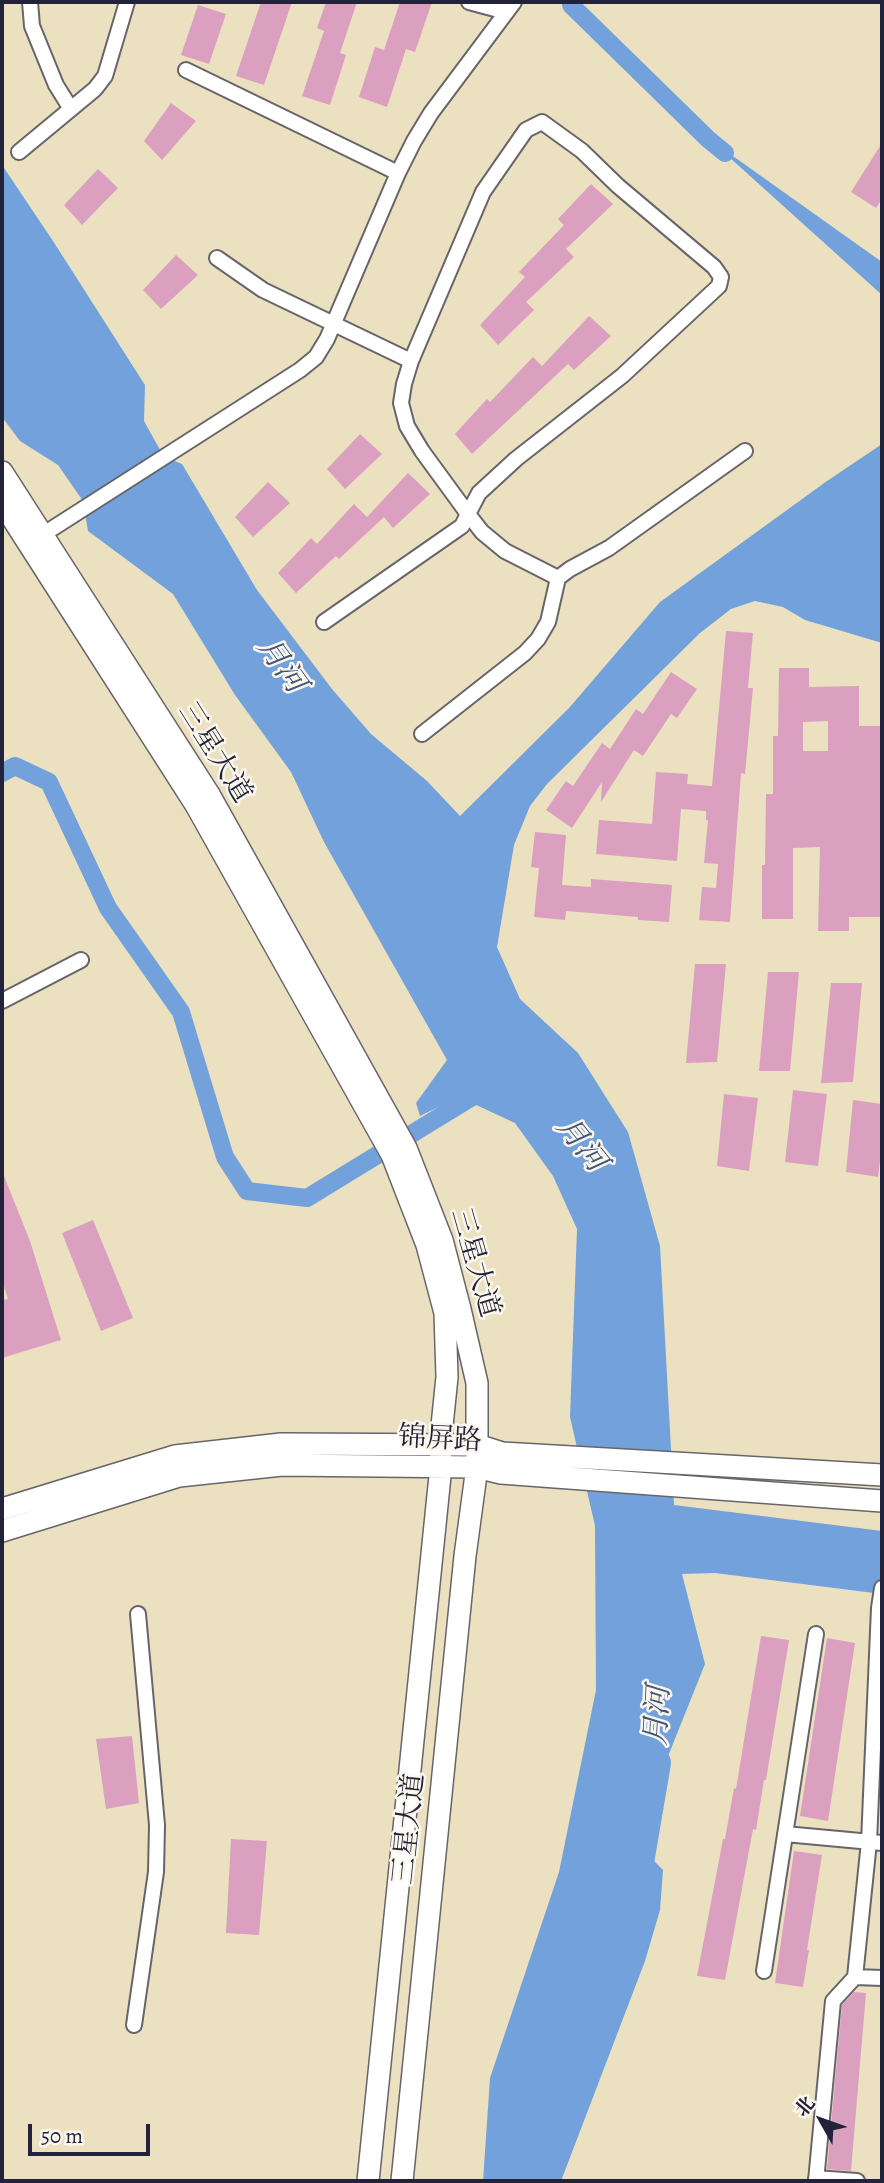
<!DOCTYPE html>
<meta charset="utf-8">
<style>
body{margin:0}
#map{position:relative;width:884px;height:2183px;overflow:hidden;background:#ebe1c0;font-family:Alegreya,"Noto Serif SC",serif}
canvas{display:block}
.frame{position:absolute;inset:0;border:4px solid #22223b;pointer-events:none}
.north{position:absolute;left:786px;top:2085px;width:70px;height:70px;-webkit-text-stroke:5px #fbf7ec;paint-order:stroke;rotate:310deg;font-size:19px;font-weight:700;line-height:28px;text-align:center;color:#22223b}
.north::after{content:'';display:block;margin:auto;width:24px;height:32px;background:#22223b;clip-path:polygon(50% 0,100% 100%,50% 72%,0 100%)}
.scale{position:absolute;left:28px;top:2124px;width:122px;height:32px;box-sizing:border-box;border:4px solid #22223b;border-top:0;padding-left:9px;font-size:21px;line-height:24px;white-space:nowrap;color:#22223b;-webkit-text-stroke:5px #fbf7ec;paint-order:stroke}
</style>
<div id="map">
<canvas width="884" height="2183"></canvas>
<div class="frame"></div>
<div class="north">北</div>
<div class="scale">50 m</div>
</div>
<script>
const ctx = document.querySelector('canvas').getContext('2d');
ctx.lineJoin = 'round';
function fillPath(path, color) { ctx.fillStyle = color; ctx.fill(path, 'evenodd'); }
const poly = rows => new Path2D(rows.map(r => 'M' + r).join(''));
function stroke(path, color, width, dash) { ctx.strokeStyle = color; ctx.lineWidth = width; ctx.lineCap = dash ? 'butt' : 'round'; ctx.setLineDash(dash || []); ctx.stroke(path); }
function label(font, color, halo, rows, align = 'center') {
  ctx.font = font + ' Alegreya,"Noto Serif SC",serif'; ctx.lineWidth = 5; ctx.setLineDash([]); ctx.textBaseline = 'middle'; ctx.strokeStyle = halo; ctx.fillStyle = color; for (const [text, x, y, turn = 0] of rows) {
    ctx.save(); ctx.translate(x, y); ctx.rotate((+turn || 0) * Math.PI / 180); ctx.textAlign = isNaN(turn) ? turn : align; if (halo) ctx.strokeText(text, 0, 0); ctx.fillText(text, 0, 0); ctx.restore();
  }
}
const water = poly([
 [709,139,882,262,882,295],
 [2,165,53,241,145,385,144,421,164,457,182,464,257,590,332,689,371,734,427,781,460,816,569,708,660,602,827,481,882,444,882,643,805,620,783,607,755,601,731,609,700,633,547,784,530,806,514,845,497,947,520,999,578,1053,628,1132,660,1246,674,1505,882,1531,882,1594,715,1573,682,1574,705,1664,634,1841,663,1870,660,1910,645,1961,561,2181,483,2181,490,2078,559,1872,596,1690,595,1526,570,1417,577,1229,553,1176,515,1123,459,1097,420,1116,416,1103,447,1060,324,842,291,772,235,695,173,594,88,531,83,501,58,465,20,441,2,417,2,353,4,349,2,345]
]);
const canal = poly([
 [571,5,708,139,725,153],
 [2,773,15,766,49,782,108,908,181,1012,225,1157,247,1191,307,1198,472,1097,488,1092]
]);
const river = poly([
 [635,1886,656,1763]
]);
const building = poly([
 [261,2,292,2,264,85,236,76],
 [326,2,357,2,340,53,346,55,330,105,302,96,324,31,317,28],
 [400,2,432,2,415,52,406,49,387,107,359,97,375,47,384,50],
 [198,5,226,14,209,64,181,55],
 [171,103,196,121,162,160,144,141],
 [882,143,882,199,876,208,851,192],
 [98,169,118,188,82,225,64,205],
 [591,184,613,204,566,249,574,257,526,302,534,310,498,345,480,325,525,277,519,272,564,225,558,219],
 [176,255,198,275,161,309,143,290],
 [589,316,611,336,574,370,568,364,472,454,455,434,487,399,490,402,533,357,542,366],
 [360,434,382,454,345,489,327,469],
 [408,473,430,494,393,528,384,517,339,559,336,556,296,593,278,573,311,538,317,544,354,504,367,517],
 [268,482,290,503,253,537,235,517],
 [726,631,753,633,748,688,753,688,745,774,741,773,730,922,699,920,702,887,716,888,718,864,704,863,708,820,706,820,706,811,681,809,677,861,596,854,599,820,652,824,656,772,688,774,687,784,712,786],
 [779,668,809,668,809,687,859,686,859,726,882,726,882,917,849,917,849,931,818,931,820,847,793,848,793,919,762,919,762,865,765,865,766,794,773,794,773,736,778,736],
 [828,721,828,751,803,751,803,722],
 [671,672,697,689,677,718,671,714,643,756,634,750,601,802,602,782,572,828,546,810,566,781,573,786,602,743,610,749,636,709,643,714],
 [535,832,566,835,562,885,591,887,591,879,672,885,669,922,638,920,638,917,566,911,565,920,534,917,539,868,531,867],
 [695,964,726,964,717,1062,686,1063],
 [768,972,799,972,790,1071,759,1071],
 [831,983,862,983,853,1082,821,1083],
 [793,1090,827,1094,818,1166,785,1162],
 [724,1094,758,1098,749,1171,717,1166],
 [853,1100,882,1104,882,1145,878,1177,846,1172],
 [2,1171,30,1241,61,1340,2,1358,2,1300,8,1299,2,1280],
 [93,1220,133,1318,101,1331,62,1233],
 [761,1636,789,1640,766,1780,764,1780,756,1830,753,1829,725,1980,697,1976,723,1839,725,1839,734,1788,736,1789],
 [827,1638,855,1643,828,1821,800,1816],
 [132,1736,139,1803,106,1809,96,1739],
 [231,1839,267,1841,259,1935,226,1933],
 [794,1851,822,1855,807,1950,809,1950,803,1987,775,1983],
 [854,1992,866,1993,851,2171,827,2169,842,2005]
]);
const street = poly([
 [30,2,32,26,56,85,71,109],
 [469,2,506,12],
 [186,70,398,173],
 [19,152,95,89,105,76,127,2],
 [217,258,263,290,411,361],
 [36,539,300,370,316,357,327,339,398,173,414,141,431,113,514,2],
 [324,622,462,526,468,514,479,493,516,459,622,376,719,286,721,277,714,267,618,186,582,151,542,122,526,130,483,192,411,361,404,384,401,403,407,426,422,451,468,514,482,532,505,551,558,578],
 [422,734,525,653,538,639,548,622,558,578,570,569,609,548,745,451],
 [2,1001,81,960],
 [785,1834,882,1843],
 [764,1971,816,1634],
 [855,1977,882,1978],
 [134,2025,156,1872,157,1825,138,1614],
 [816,2178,857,2181],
 [816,2181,833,2001,855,1977,869,1842,879,1608,882,1588]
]);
const secondary = poly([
 [2,472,210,796,406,1148,442,1240,460,1309,477,1383,477,1467,465,1556,402,2181],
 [2,502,196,805,392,1155,427,1245,445,1313,447,1377,440,1445,441,1466,368,2181],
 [2,1509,175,1456,281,1444,477,1445,502,1453,882,1475],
 [2,1531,179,1476,282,1465,477,1467,501,1473,882,1501]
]);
const streetNames = [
 ["三星大道",214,753,58],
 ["三星大道",474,1263,74],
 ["锦屏路",440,1440,3],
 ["三星大道",410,1829,-84]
];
const waterNames = [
 ["月河",280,666,54],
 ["月河",580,1145,51],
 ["月河",659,1716,-87]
];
fillPath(water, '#72a1db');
stroke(canal, '#72a1db', 18);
stroke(river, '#72a1db', 30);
fillPath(building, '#dba0bf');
stroke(street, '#68656a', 18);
stroke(secondary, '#68656a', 24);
stroke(street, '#fff', 14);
stroke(secondary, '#fff', 21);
label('28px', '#22223b', '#fbf7ec', streetNames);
label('italic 30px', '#42557b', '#fbf7ec', waterNames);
</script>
